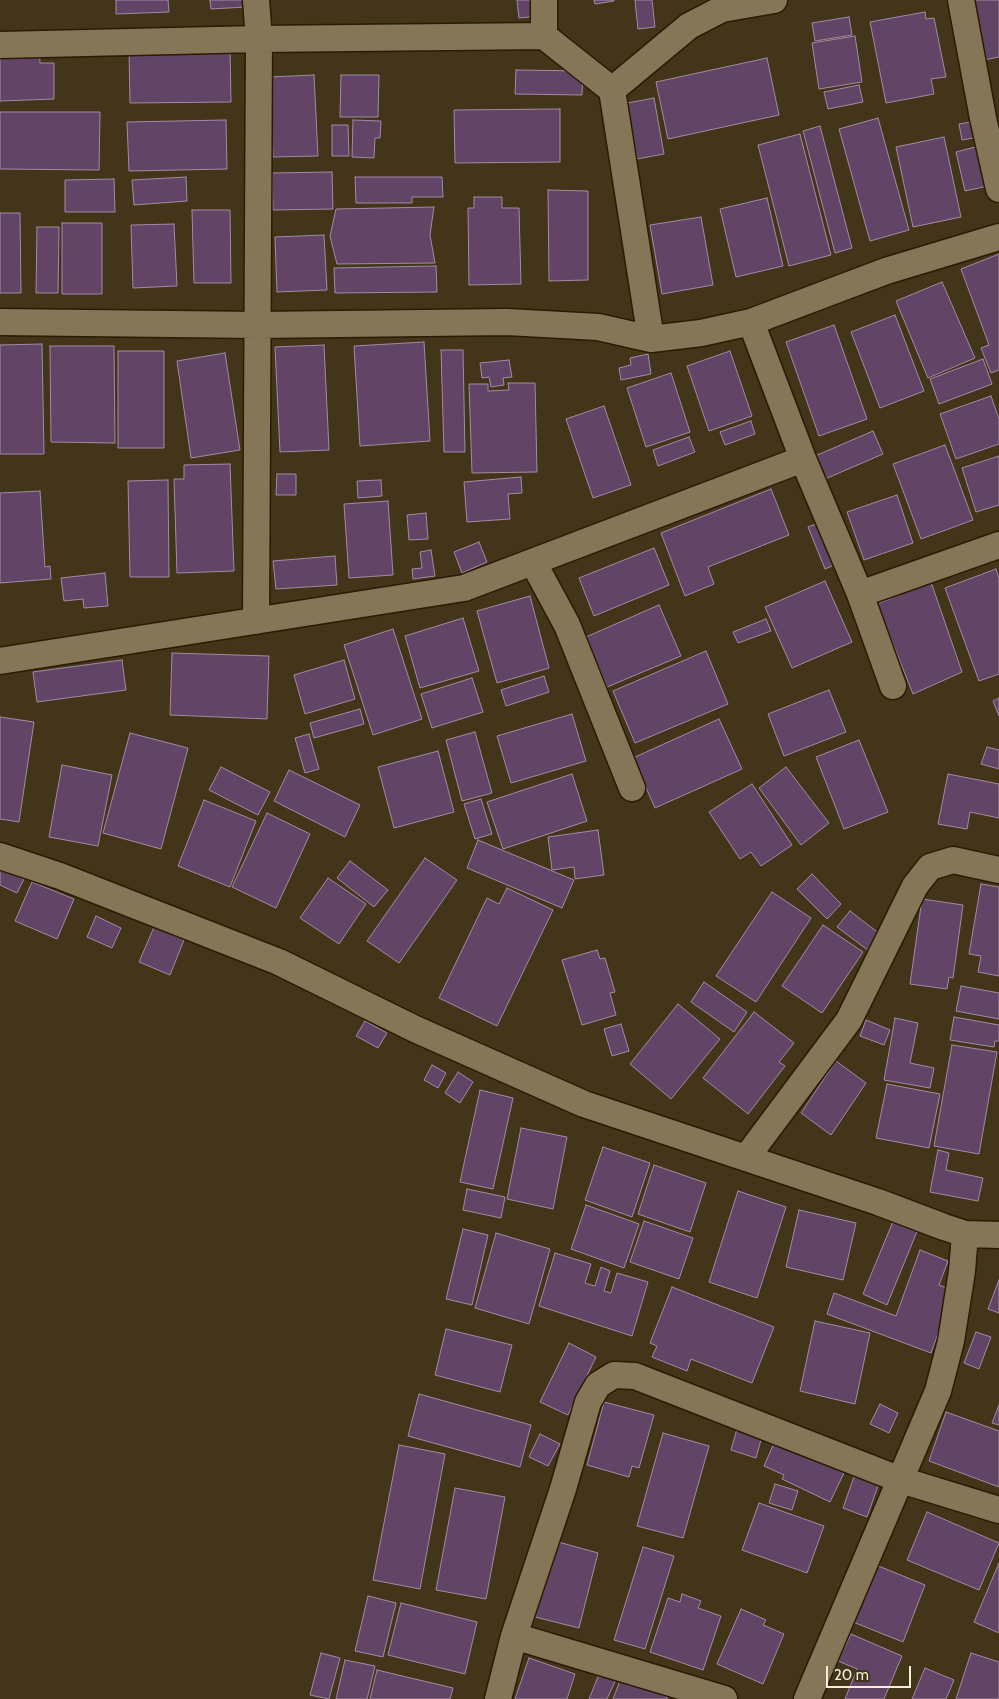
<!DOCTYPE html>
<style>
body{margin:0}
#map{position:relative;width:999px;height:1699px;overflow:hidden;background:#433519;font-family:Cabin,sans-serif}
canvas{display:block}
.scale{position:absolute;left:826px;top:1666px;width:85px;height:22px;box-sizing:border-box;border:2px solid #f6eddd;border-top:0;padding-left:6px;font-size:15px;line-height:18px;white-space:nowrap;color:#f6eddd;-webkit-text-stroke:4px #433519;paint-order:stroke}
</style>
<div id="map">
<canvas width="999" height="1699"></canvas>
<div class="scale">20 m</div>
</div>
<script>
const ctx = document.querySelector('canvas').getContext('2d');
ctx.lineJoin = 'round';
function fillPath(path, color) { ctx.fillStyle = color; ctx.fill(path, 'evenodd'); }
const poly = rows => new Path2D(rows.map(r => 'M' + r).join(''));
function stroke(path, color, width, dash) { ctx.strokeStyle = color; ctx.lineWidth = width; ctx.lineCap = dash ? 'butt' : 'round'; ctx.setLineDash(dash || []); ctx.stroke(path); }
const building = poly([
 [116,0,168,0,169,12,116,14,116,0],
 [210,0,245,0,245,7,211,9,210,0],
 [517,0,539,0,540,16,519,18,517,0],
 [594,0,614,0,614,1,595,4,594,0],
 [635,0,652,0,655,27,638,29,635,0],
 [973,0,999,0,999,57,984,60,973,0],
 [925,12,926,19,934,18,946,77,931,79,934,94,886,103,870,22,925,12],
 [849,17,852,35,815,41,812,23,849,17],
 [855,36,862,82,819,89,812,43,855,36],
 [0,47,39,47,40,63,54,63,54,99,0,101,0,47],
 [129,49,230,49,231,102,130,103,129,49],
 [767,58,779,115,668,139,656,82,767,58],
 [516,70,583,71,582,95,515,94,516,70],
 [314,75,318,156,273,157,270,77,314,75],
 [341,75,379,75,378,117,340,117,341,75],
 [859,85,863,102,828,109,824,92,859,85],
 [654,98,664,154,637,159,627,103,654,98],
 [560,109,560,162,455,163,454,110,560,109],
 [0,112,100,112,99,170,0,169,0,112],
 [878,118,909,230,870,241,839,129,878,118],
 [226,120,227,169,129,171,127,122,226,120],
 [353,120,381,121,380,138,375,138,374,158,352,157,353,120],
 [976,121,979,137,962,140,959,124,976,121],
 [332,125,348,125,349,156,332,156,332,125],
 [820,126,852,248,835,253,803,131,820,126],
 [800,134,831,255,789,266,758,145,800,134],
 [944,137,961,217,913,227,896,147,944,137],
 [979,146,988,186,965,191,956,152,979,146],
 [332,172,333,209,273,210,272,173,332,172],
 [186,177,187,201,134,205,132,180,186,177],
 [355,177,442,177,443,197,412,197,412,203,356,203,355,177],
 [114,179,115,212,65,212,65,180,114,179],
 [548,190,588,191,588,280,549,281,548,190],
 [474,197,502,197,502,208,519,208,521,284,469,285,468,208,474,208,474,197],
 [767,198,783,266,736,277,720,209,767,198],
 [434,207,430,235,435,263,337,264,330,236,336,209,434,207],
 [192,210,230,210,231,283,194,283,192,210],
 [0,213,20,213,21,293,0,293,0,213],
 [701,217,713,285,662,294,650,225,701,217],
 [62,223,102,223,102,294,62,294,62,223],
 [174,224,177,286,133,288,131,225,174,224],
 [37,227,59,227,58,293,36,293,37,227],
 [324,235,327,290,277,292,275,237,324,235],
 [999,254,999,370,991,373,981,348,989,345,961,269,999,254],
 [436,266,437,292,335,293,334,268,436,266],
 [942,282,975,358,928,378,896,301,942,282],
 [895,315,924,391,880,408,851,332,895,315],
 [834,325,867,419,819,436,786,342,834,325],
 [424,342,430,441,360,446,354,346,424,342],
 [42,344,44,454,0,454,0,345,42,344],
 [324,345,329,450,280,452,275,347,324,345],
 [50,346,114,346,115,443,51,442,50,346],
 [441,350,463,350,465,452,444,452,441,350],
 [118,351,164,351,164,448,118,448,118,351],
 [730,351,752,416,709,431,687,366,730,351],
 [225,353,240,450,191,458,177,361,225,353],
 [648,354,651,374,621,380,619,368,631,365,630,358,648,354],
 [983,359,992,384,939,404,930,379,983,359],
 [509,360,512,377,503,378,504,385,491,387,489,377,482,378,480,363,509,360],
 [671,373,690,432,646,447,627,388,671,373],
 [508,383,535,383,537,472,472,473,469,384,488,384,488,391,509,390,508,383],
 [991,396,999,419,999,444,956,459,940,414,991,396],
 [604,406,631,485,593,498,566,419,604,406],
 [751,421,755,434,725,445,720,432,751,421],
 [873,431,883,454,825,479,815,456,873,431],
 [689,437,695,452,658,466,653,450,689,437],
 [945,445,973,520,921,539,893,464,945,445],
 [999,456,999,505,976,512,962,468,999,456],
 [230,464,234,571,177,573,174,479,184,479,184,465,230,464],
 [277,474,296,474,296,495,276,495,277,474],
 [521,477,522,493,508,494,510,519,467,522,464,482,521,477],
 [168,480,169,577,130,577,128,481,168,480],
 [381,480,382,496,358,498,357,481,381,480],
 [771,489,789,535,708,567,714,584,685,596,661,533,771,489],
 [40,491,45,567,50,566,51,579,0,583,0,493,40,491],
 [897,495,913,543,864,560,847,512,897,495],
 [388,501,393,575,349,578,344,504,388,501],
 [426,513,428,539,409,540,407,515,426,513],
 [824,521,841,562,825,569,808,527,824,521],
 [479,542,487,562,462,573,454,552,479,542],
 [654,548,669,585,594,616,579,578,654,548],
 [431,550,435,576,413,579,412,569,422,568,420,552,431,550],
 [335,556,337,585,276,589,273,561,335,556],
 [996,569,999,578,999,674,979,681,945,588,996,569],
 [105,573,108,606,84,608,83,599,64,601,61,578,105,573],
 [825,581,852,642,792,668,765,607,825,581],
 [931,582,962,672,913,694,877,604,931,582],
 [530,596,549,668,497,683,477,611,530,596],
 [659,605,681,656,607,687,586,637,659,605],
 [463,618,479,671,420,688,405,636,463,618],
 [766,619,771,631,738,643,733,632,766,619],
 [393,629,422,719,373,735,344,645,393,629],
 [706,651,728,704,635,743,613,691,706,651],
 [172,653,269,656,267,719,170,715,172,653],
 [122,660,126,690,37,702,33,672,122,660],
 [344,660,355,699,305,714,294,675,344,660],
 [544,676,549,692,506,706,501,690,544,676],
 [472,678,483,712,432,728,421,694,472,678],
 [829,690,846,732,784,756,768,714,829,690],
 [999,698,999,716,993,701,999,698],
 [360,709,364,724,314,738,310,723,360,709],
 [572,714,586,761,511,783,497,736,572,714],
 [0,717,34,722,19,822,0,819,0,717],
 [719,719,742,769,655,808,633,758,719,719],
 [475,732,492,793,462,801,446,740,475,732],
 [130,733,188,748,161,849,103,833,130,733],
 [309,734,319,769,305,773,295,738,309,734],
 [859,740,888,812,844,829,816,757,859,740],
 [987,747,999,750,999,769,981,764,987,747],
 [438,751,454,812,394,828,378,767,438,751],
 [62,765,112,775,98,846,49,837,62,765],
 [221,767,270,792,258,815,209,790,221,767],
 [786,767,829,823,801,845,759,788,786,767],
 [289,770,360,805,345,837,274,801,289,770],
 [572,774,587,821,503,849,487,802,572,774],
 [948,774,999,784,999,818,970,812,967,829,938,824,948,774],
 [752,784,792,845,761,866,751,852,740,859,709,812,752,784],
 [481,799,492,834,475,839,464,804,481,799],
 [204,800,256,821,230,887,178,866,204,800],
 [267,813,310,834,276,908,232,887,267,813],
 [598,830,604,875,575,879,574,867,552,870,548,837,598,830],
 [478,840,574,880,562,908,467,868,478,840],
 [425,858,457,880,399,963,367,941,425,858],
 [350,861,388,890,374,907,337,878,350,861],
 [0,868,24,879,17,893,0,885,0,868],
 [812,874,841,904,827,919,797,889,812,874],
 [328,878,366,904,339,944,300,918,328,878],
 [32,882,74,899,57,939,15,921,32,882],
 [981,884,999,887,999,976,978,972,981,956,969,954,981,884],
 [507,888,553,910,497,1026,439,998,487,898,499,904,507,888],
 [772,892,811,918,756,1002,716,976,772,892],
 [922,899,963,905,953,978,949,977,947,989,910,984,922,899],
 [850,911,885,938,873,954,837,927,850,911],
 [96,916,121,928,112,948,87,937,96,916],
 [823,925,863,952,822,1013,782,986,823,925],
 [154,927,184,940,170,975,139,962,154,927],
 [597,950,600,959,605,958,615,992,610,993,616,1015,582,1025,562,960,597,950],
 [704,982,747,1012,734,1032,691,1002,704,982],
 [961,986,999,993,999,1019,956,1011,961,986],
 [678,1004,720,1039,671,1099,630,1064,678,1004],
 [754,1012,794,1043,779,1062,785,1066,748,1114,703,1078,754,1012],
 [954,1017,999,1025,999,1041,995,1041,994,1047,950,1040,954,1017],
 [895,1018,918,1023,910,1063,934,1068,930,1088,884,1080,895,1018],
 [866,1020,890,1030,884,1045,860,1036,866,1020],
 [365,1021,387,1033,378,1048,356,1036,365,1021],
 [621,1024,629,1051,612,1056,604,1029,621,1024],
 [952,1045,997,1052,979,1154,934,1146,952,1045],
 [836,1061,866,1083,831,1135,801,1113,836,1061],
 [432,1065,446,1073,438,1088,424,1080,432,1065],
 [458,1072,473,1082,460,1103,445,1093,458,1072],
 [887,1084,940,1094,929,1148,876,1138,887,1084],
 [480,1090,513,1098,493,1189,460,1182,480,1090],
 [521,1128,567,1137,553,1209,507,1199,521,1128],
 [603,1147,650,1163,632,1217,585,1200,603,1147],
 [938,1150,949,1153,946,1170,983,1178,978,1201,930,1192,938,1150],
 [654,1165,706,1183,690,1232,638,1214,654,1165],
 [467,1189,505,1197,501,1218,463,1210,467,1189],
 [738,1191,786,1207,757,1298,709,1282,738,1191],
 [586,1205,639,1224,624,1268,571,1249,586,1205],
 [799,1210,856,1223,843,1280,786,1267,799,1210],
 [894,1219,918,1229,887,1305,863,1294,894,1219],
 [644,1221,693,1238,679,1279,630,1262,644,1221],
 [463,1229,488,1235,472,1305,446,1299,463,1229],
 [496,1233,550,1249,529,1324,475,1308,496,1233],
 [920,1250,948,1261,939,1285,954,1291,931,1353,827,1314,834,1293,896,1316,920,1250],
 [555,1253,591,1264,585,1283,595,1286,601,1267,610,1271,604,1291,611,1293,617,1273,648,1282,632,1336,539,1306,555,1253],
 [999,1280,999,1313,988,1309,999,1280],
 [672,1287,774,1327,752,1383,691,1359,687,1371,652,1357,657,1346,650,1343,672,1287],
 [815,1321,870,1333,855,1404,800,1391,815,1321],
 [446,1329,512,1345,500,1392,435,1375,446,1329],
 [976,1332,991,1337,979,1369,964,1363,976,1332],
 [569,1343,596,1357,568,1415,540,1402,569,1343],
 [419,1394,531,1425,520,1467,408,1436,419,1394],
 [604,1402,654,1415,639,1468,632,1466,629,1477,587,1465,604,1402],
 [880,1404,898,1413,889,1433,870,1424,880,1404],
 [999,1405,999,1425,992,1423,999,1405],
 [946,1412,999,1431,999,1487,929,1461,946,1412],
 [737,1429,762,1436,756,1458,731,1450,737,1429],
 [663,1433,709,1446,683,1538,637,1526,663,1433],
 [540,1434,560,1444,548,1466,529,1457,540,1434],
 [775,1441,844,1473,830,1502,782,1479,784,1475,764,1466,775,1441],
 [399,1445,445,1454,420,1589,373,1580,399,1445],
 [855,1474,879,1483,867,1517,843,1508,855,1474],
 [775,1484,798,1491,792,1510,769,1503,775,1484],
 [455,1488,505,1497,486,1599,436,1590,455,1488],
 [759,1503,824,1526,807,1573,742,1550,759,1503],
 [927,1512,999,1543,979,1590,907,1560,927,1512],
 [551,1540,598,1553,579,1628,531,1616,551,1540],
 [643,1547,674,1556,645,1649,614,1640,643,1547],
 [999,1563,999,1633,974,1622,999,1563],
 [876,1565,925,1585,903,1642,853,1622,876,1565],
 [682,1594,701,1601,698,1608,721,1616,703,1670,650,1652,668,1598,680,1602,682,1594],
 [368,1596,396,1603,383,1657,355,1651,368,1596],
 [401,1603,477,1622,465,1674,388,1655,401,1603],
 [741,1609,766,1620,763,1625,784,1634,763,1684,717,1664,741,1609],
 [851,1634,902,1656,884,1699,845,1699,857,1669,838,1661,851,1634],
 [321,1653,340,1658,329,1699,310,1695,321,1653],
 [971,1653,999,1662,999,1699,956,1699,971,1653],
 [529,1658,575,1674,567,1699,515,1699,529,1658],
 [345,1660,375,1666,367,1699,336,1699,345,1660],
 [602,1667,618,1675,607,1699,589,1699,602,1667],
 [925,1668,954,1680,946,1699,912,1699,925,1668],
 [377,1670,453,1688,450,1699,370,1699,377,1670],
 [621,1678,667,1697,667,1699,613,1699,621,1678]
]);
const street = poly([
 [544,0,544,36,612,90,651,339],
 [961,0,983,118,999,189],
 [0,45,259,39,544,36],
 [612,90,689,26,722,9,774,0],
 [0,322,258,325,507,322,598,327,651,339,701,333,751,322,886,271,999,237],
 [751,322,803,459,860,594,893,686],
 [533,562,567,625,632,788],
 [860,594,999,545],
 [256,621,259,39,256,0],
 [0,661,464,588,803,459],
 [0,856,60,876,279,962,415,1029,584,1104,878,1202,944,1227,965,1234,999,1235],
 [746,1158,849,1020,915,886,930,867,953,860,999,870],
 [514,1636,724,1699],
 [498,1699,514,1636,563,1489,588,1402,598,1385,614,1375,635,1376,901,1480,999,1510],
 [807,1699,938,1391,951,1341,962,1271,965,1234]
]);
fillPath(building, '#624566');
stroke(building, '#a28ba5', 1);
stroke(street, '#291c01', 29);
stroke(street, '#857658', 26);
</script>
